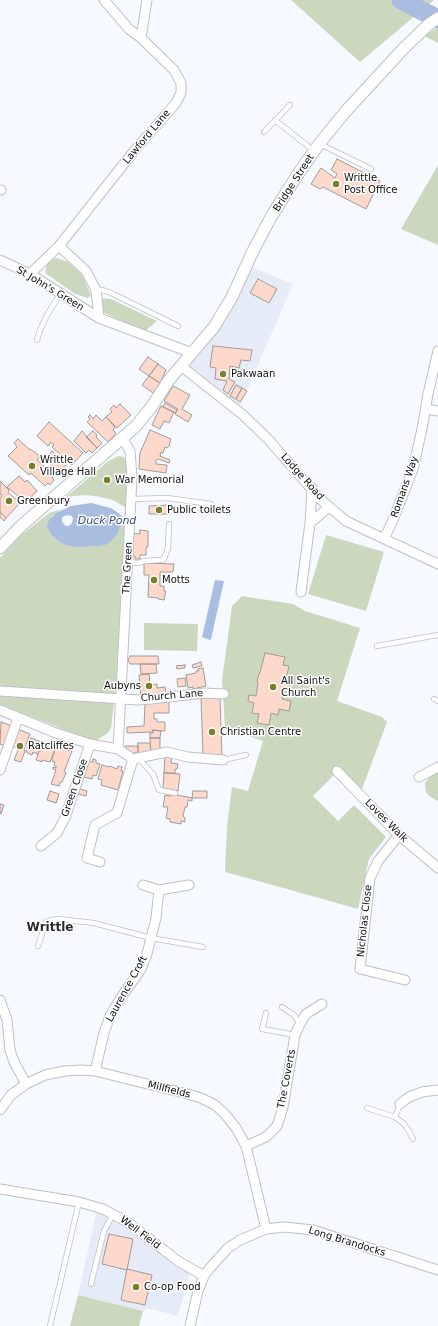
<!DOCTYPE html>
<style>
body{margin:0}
canvas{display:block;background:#f6f9ff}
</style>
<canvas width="438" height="1326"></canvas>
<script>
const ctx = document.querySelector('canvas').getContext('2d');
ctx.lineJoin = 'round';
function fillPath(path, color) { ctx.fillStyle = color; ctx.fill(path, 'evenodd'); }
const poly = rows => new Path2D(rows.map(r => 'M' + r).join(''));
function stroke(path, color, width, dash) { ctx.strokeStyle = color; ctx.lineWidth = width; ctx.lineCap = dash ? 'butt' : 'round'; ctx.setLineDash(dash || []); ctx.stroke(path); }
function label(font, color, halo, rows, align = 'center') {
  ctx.font = font + ' "DejaVu Sans",sans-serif'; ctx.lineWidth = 3; ctx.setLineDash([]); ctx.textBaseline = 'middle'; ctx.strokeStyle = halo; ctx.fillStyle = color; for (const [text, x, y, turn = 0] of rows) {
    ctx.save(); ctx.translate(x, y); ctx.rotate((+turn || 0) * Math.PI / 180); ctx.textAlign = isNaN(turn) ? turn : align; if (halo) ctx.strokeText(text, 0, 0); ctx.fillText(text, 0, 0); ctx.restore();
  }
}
const built = poly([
 [249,266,293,284,240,406,189,365],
 [97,1210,126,1225,189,1273,178,1316,147,1308,143,1311,78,1295]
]);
const green = poly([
 [291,0,434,0,360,62],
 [438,27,438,43,424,36],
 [438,165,438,245,401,229],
 [57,258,68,262,82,275,91,295,88,298,75,294,48,275,45,272,46,267,50,260],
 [99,298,111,299,157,321,145,331,100,311],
 [118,456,124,457,126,465,126,508,113,500,96,496,85,495,66,497,107,462],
 [62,509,52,516,47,527,51,535,65,545,71,546,82,547,121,519,121,515,125,521,116,686,111,728,108,733,97,740,91,740,0,705,0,558,19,537,49,513],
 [326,535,384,552,366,611,308,594],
 [242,596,293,604,305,611,360,628,337,701,382,717,387,722,362,789,340,769,313,796,338,821,354,805,386,837,369,859,358,909,287,889,225,872,227,826,232,787,248,791,263,741,225,728,222,680,232,606],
 [144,623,198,624,197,651,144,650],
 [438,772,438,801,429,796,426,792,425,783,430,776],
 [78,1295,143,1311,139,1326,70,1326]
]);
const water = poly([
 [91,503,111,508,121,515,121,523,118,533,111,541,105,545,97,546,76,547,65,545,60,542,51,535,47,527,47,524,50,519,56,513,71,506],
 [67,515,72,516,73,519,72,523,69,526,66,526,62,522,62,518,64,516],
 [215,580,224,581,211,639,210,640,202,637]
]);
const river = poly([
 [401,0,438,19]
]);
const building = poly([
 [337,159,380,181,366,209,323,187,320,189,311,184,321,168,335,178,337,174,331,170,337,159],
 [258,279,277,289,269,303,250,293,258,279],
 [213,346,252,350,250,361,241,360,239,368,230,366,229,379,235,382,228,394,223,390,227,381,215,379,216,368,210,367,213,346],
 [148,357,158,364,149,376,139,369,148,357],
 [158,364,166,370,160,383,149,376,158,364],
 [149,376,160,383,153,393,142,385,149,376],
 [236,385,242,388,236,399,230,396,236,385],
 [173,386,190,395,182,409,192,415,188,422,175,414,178,409,164,401,173,386],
 [242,388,247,391,240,402,236,399,242,388],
 [165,403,177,410,175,413,163,407,165,403],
 [120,404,131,415,117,428,106,417,112,412,110,409,114,405,116,408,120,404],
 [161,406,174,412,169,423,164,421,160,429,152,425,161,406],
 [90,415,93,419,96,415,102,421,106,417,115,427,113,430,116,433,108,442,87,422,90,419,88,417,90,415],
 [49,422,83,453,72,465,52,447,54,445,51,442,48,446,37,436,49,422],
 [150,430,171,439,169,446,167,448,165,447,163,453,161,452,160,456,170,460,169,463,158,459,156,460,156,464,167,465,166,473,139,469,140,453,150,430],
 [82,431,97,448,92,453,89,450,86,453,74,441,82,431],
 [93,431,97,435,96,437,102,443,97,448,86,437,93,431],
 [18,439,30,450,30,449,40,456,37,460,54,475,52,477,54,480,50,485,48,483,45,486,31,473,29,475,8,456,17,447,14,443,18,439],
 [52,451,67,464,59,473,45,459,52,451],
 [19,476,25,482,27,480,37,491,25,502,7,487,19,476],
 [0,481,9,490,8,492,20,503,6,518,0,512,0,498,2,496,0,494,0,481],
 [168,505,168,514,149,514,149,506,168,505],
 [0,512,6,518,4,521,0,517,0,512],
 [140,530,148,531,148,547,146,547,146,555,140,555,140,559,135,559,135,556,131,556,132,533,140,534,140,530],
 [144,563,174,564,173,572,160,572,160,586,164,586,164,591,166,591,164,600,158,599,158,598,148,597,149,575,144,575,144,563],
 [265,653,285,657,283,665,289,666,286,679,288,681,288,683,290,683,288,691,284,690,282,699,291,701,289,711,279,709,278,715,271,713,269,725,257,723,259,714,252,713,254,703,248,701,249,695,256,696,258,683,257,682,259,673,260,673,265,653],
 [130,656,158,656,159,664,130,664,128,661,130,656],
 [201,662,202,666,193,668,192,665,201,662],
 [140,664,156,664,157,673,141,674,140,664],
 [185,665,185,668,177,669,176,666,185,665],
 [203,668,206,686,193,689,193,687,188,688,186,675,196,673,196,671,199,671,198,669,203,668],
 [149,674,150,685,157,684,157,688,165,687,166,696,141,698,139,675,149,674],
 [185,678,186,686,178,687,177,679,185,678],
 [220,697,222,756,203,757,201,698,220,697],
 [169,701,169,713,154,713,154,719,157,719,157,722,165,722,165,731,153,730,153,732,127,733,127,727,144,726,145,704,169,701],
 [1,722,12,726,5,746,0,744,1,722],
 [15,728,30,734,24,750,25,751,21,762,14,760,19,748,9,745,15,728],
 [153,730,161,731,160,738,150,738,150,733,153,733,153,730],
 [31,738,42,742,38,754,33,752,32,755,26,752,31,738],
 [150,738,160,738,160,751,151,753,150,738],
 [42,741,56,747,50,762,42,760,42,762,36,760,42,741],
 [138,743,150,743,151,753,138,753,138,743],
 [126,746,138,746,138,753,126,753,126,746],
 [56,747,72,751,64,772,66,773,62,782,60,782,59,786,51,784,56,770,53,769,53,767,56,768,56,766,54,765,55,762,52,761,52,759,56,747],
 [165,755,172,755,171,763,178,764,177,769,175,769,175,773,164,773,165,755],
 [93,759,96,760,96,763,100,764,96,776,93,775,92,779,83,777,88,761,93,762,93,759],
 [102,765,109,767,110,766,117,769,118,766,122,767,121,771,123,771,118,790,101,785,102,780,98,779,102,765],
 [164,773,180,774,178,791,163,788,164,773],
 [80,789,87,791,86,796,78,794,80,789],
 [50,791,59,794,56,803,47,800,50,791],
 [193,791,207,791,207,798,192,798,193,791],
 [172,794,192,798,192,801,188,800,187,807,185,807,183,816,185,818,185,822,181,821,181,824,170,822,170,819,166,818,168,807,163,807,165,795,171,796,172,794],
 [0,804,4,805,1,814,0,813,0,804],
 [109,1234,133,1239,127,1270,102,1264,109,1234],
 [127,1269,152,1275,145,1305,121,1300,127,1269]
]);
const service = poly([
 [275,120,314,151],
 [264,132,290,105],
 [320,144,371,169],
 [96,290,102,290,109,292,178,326],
 [37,340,40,330,47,315,60,294],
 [132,499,167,498,211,504],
 [128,562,138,563,145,561,161,560,164,559,168,548,169,524],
 [377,646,438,635],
 [434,699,438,701],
 [137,757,153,774,159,790,175,793],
 [223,760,246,755],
 [38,946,46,922,51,920,58,919,94,923,151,938,203,947],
 [282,1007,294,1015,300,1024],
 [266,1013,262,1029,295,1035],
 [367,1108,395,1117,403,1123,409,1131,413,1139],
 [395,1117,400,1104],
 [91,1284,104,1231,113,1214],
 [50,1326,79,1202]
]);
const minor = poly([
 [141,38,147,0],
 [0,190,1,190],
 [59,246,86,271,96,290,99,318],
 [0,260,30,274,99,318,192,353],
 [30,274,59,246,134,151,176,103,181,93,181,83,174,70,141,38,129,29,104,0],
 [181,366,243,415,268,439,320,499,346,521,438,564],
 [426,409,438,411],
 [310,523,312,488],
 [384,539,393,520,413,469,422,429,428,394,438,351],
 [301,592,310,523,329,507],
 [0,691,138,700,151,699,205,693,224,694],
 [0,710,53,732,90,744,118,749,133,759,117,813,95,825,87,858,100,862],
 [118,749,132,477,130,451,123,439],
 [133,759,167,752,188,757,223,760],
 [0,770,18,718],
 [337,771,399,835,438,868],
 [419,777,438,767],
 [399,835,378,861,370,878,360,969,405,980],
 [41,846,57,833,65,818,90,744],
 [143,885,159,890],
 [0,1000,7,1020,10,1050,14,1062,26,1084],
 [95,1071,104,1033,110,1016,120,999,141,969,147,954,156,918,159,890,189,885],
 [400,1104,409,1097,422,1092,438,1090],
 [0,1110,11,1095,26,1084,45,1075,65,1071,82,1070,95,1071,184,1093,201,1098,215,1105,225,1114,236,1128,246,1146,266,1229],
 [246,1146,266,1137,277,1126,283,1107,295,1035,300,1024,306,1014,322,1004],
 [0,1189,79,1202,103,1209,129,1223,178,1261,204,1276],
 [190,1326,198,1291,204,1276,210,1268,228,1248,240,1240,266,1229,284,1227,313,1230,438,1270]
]);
const tertiary = poly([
 [0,548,21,526,136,426,152,406,169,380,214,327,232,297,253,251,271,217,298,174,319,144,346,111,404,48,429,24,438,18]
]);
const markers = [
 [336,184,4,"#78802c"],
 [223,374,4,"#78802c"],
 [32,466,4,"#78802c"],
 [107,480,4,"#78802c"],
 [9,501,4,"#78802c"],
 [159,510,4,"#78802c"],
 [154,580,4,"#78802c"],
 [149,686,4,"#78802c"],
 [273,687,4,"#78802c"],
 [212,732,4,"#78802c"],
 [20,746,4,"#78802c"],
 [136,1287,4,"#78802c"]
];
const streetNames = [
 ["Lawford Lane",147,137,-50],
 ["Bridge Street",294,183,-57],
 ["St John's Green",50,289,31],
 ["Lodge Road",302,477,48],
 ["Romans Way",405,487,-71],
 ["The Green",128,568,-87],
 ["Church Lane",172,696,-5],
 ["Green Close",75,788,-71],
 ["Loves Walk",386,821,45],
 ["Nicholas Close",365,921,-84],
 ["Laurence Croft",127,989,-61],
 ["The Coverts",287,1079,-79],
 ["Millfields",169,1090,14],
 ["Well Field",140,1233,37],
 ["Long Brandocks",347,1242,17]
];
const poiNames = [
 ["Writtle",344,178],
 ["Post Office",344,190],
 ["Pakwaan",231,374],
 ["Writtle",40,460],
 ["Village Hall",40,472],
 ["War Memorial",115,480],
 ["Greenbury",17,501],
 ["Public toilets",167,510],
 ["Motts",162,580],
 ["All Saint's",281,681],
 ["Church",281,693],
 ["Aubyns",141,686,"right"],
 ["Christian Centre",220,732],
 ["Ratcliffes",28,746],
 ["Co-op Food",144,1287]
];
const waterNames = [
 ["Duck Pond",107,521]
];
const quarterNames = [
 ["Writtle",50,928]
];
fillPath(built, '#e6ebf8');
fillPath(green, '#cbd8bd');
fillPath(water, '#a9bde0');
stroke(river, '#a9bde0', 19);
fillPath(building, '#fdd9cc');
stroke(building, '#a19b98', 1);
stroke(service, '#bdc0c6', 6);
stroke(minor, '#bdc0c6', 11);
stroke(tertiary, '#bdc0c6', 13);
stroke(service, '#fff', 4.5);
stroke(minor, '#fff', 9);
stroke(tertiary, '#fff', 11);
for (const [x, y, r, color] of markers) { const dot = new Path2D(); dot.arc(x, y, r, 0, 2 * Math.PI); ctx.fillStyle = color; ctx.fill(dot); stroke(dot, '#fff', 1.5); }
label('10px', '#0d0e0f', '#fff', streetNames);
label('10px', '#0d0e0f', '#fff', poiNames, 'left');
label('italic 11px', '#385080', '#fff', waterNames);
label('bold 12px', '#282a2e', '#fff', quarterNames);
</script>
